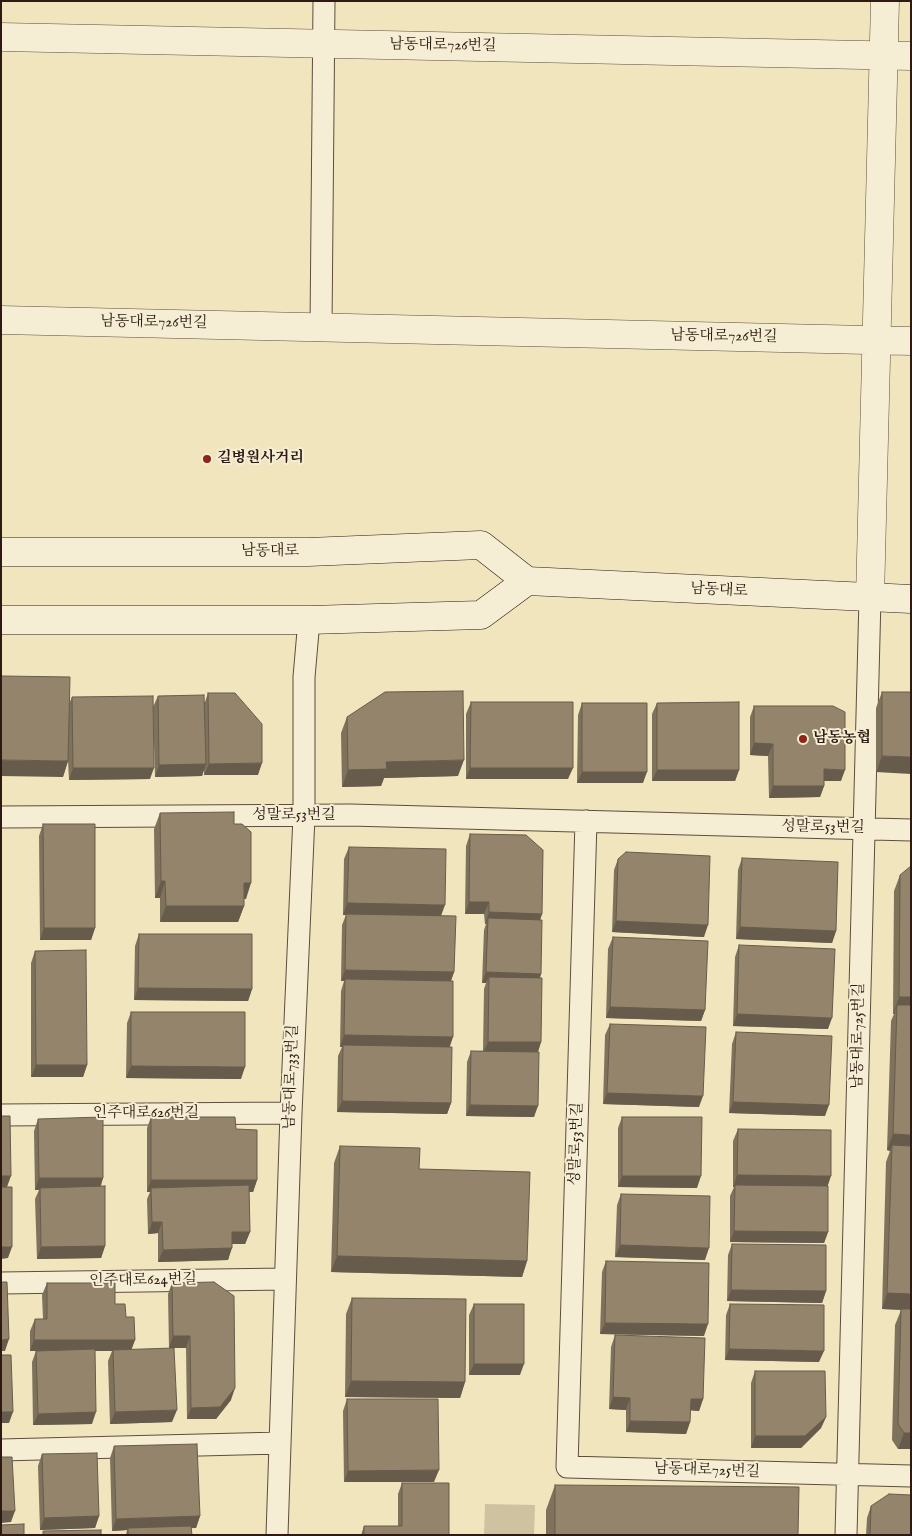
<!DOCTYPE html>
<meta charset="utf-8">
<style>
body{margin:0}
#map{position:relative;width:912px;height:1536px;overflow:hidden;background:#f0e5bd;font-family:"IM FELL English",serif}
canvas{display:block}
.frame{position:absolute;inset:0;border:2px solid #2e1a12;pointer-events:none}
</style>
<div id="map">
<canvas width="912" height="1536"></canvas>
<div class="frame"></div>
</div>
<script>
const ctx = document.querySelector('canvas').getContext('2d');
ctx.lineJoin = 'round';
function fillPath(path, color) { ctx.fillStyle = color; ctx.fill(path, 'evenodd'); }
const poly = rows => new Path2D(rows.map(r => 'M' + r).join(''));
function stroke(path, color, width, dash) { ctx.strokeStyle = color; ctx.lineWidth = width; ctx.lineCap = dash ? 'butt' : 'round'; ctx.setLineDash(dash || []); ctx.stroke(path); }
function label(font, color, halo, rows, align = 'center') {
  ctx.font = font + ' "IM FELL English","Noto Serif KR",serif'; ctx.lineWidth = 4; ctx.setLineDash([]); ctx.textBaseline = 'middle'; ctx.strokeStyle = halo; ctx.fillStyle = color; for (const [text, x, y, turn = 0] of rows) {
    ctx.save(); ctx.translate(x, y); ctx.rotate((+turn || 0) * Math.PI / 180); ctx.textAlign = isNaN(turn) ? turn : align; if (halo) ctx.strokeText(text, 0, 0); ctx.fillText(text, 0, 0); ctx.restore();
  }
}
const green = poly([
 [485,1504,535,1505,534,1535,484,1535]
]);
const lane = poly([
 [321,327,324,1],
 [1,817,350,815,911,830],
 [586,821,567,1467,911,1476],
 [1,1115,291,1113],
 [1,1283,285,1279],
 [1,1450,280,1443],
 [277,1535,291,1113,304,816,304,677,309,620],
 [846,1535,870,598]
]);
const street = poly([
 [1,37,911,56],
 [1,320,911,341],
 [870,598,885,1]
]);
const secondary = poly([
 [1,552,308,552,481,545,527,581,911,599],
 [1,620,309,620,481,615,527,581]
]);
const wall = poly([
 [882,692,911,692,876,772,876,708],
 [208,693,258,775,204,775,204,769,202,776,155,777,153,707,158,696,205,702],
 [72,697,150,779,69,780,68,761,63,777,69,704],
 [471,702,568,779,466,779,466,714],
 [582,703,643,783,577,783,578,715],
 [657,703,739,770,735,781,652,781,652,714],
 [754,706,841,781,824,781,824,786,820,797,769,798,768,756,750,755,750,717],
 [347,717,458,776,384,778,381,786,342,787,341,733],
 [160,813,234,824,246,899,244,899,244,906,238,922,160,922,160,898,155,898,154,829],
 [43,824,95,928,91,940,40,940,39,836],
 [470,834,542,914,540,920,541,974,540,978,541,1042,538,1052,534,1117,466,1116,467,1062,471,1051,483,1051,484,989,486,983,482,983,484,930,486,924,485,924,484,914,465,914,466,846],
 [349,847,441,916,454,972,451,981,449,1047,451,1103,447,1114,337,1112,338,1056,342,1047,340,1047,341,991,344,981,341,981,342,925,346,915,343,915,344,859],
 [742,858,836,931,832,943,736,939,738,870],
 [618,859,704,937,612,932,614,870],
 [900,875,911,1449,898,1449,892,1440,895,1325,901,1310,882,1309,886,1162,890,1151,887,1150,891,1021,894,1014,893,1014,894,891],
 [139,934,252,989,248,1001,134,1000,135,946],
 [613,937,705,1010,701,1021,606,1018,608,949],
 [739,945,828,1029,733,1026,735,957],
 [35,951,87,1065,83,1077,31,1077,31,963],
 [131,1012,241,1079,126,1078,127,1023],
 [610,1024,699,1107,603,1104,605,1035],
 [736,1032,825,1116,729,1113,732,1044],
 [151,1117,236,1129,257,1180,253,1192,249,1192,250,1232,245,1244,232,1244,228,1260,158,1262,158,1233,148,1234,147,1199,150,1192,147,1192,147,1128],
 [622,1117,697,1188,618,1187,618,1128],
 [38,1119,103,1178,101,1186,105,1246,101,1258,37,1259,35,1199,39,1190,35,1190,34,1131],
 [738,1129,827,1186,828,1232,824,1243,730,1242,730,1196,734,1187,733,1187,733,1141],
 [340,1146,419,1169,527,1261,522,1277,331,1272,334,1163],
 [621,1194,705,1260,615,1257,617,1205],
 [732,1244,826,1291,822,1303,727,1301,728,1255],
 [606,1261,704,1336,600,1334,602,1272],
 [47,1283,115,1304,126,1317,135,1340,131,1349,172,1422,110,1424,108,1361,112,1351,95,1351,92,1424,33,1425,32,1362,36,1351,30,1351,30,1331,35,1319,43,1319,42,1295],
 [172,1283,231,1400,216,1419,187,1419,186,1348,169,1348,168,1294],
 [352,1298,465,1382,460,1398,345,1397,346,1314],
 [474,1304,520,1375,469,1375,469,1315],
 [730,1304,819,1362,725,1360,726,1315],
 [615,1335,703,1399,699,1411,690,1410,690,1422,686,1434,626,1432,626,1410,609,1409,611,1347],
 [755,1371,826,1417,821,1428,801,1448,751,1448,751,1383],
 [347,1399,434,1482,344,1482,343,1411],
 [114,1446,200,1516,196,1528,191,1528,192,1535,126,1535,127,1530,112,1531,110,1458],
 [42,1454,99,1516,95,1528,40,1530,38,1466],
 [402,1483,449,1535,361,1535,364,1526,398,1526,398,1494],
 [555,1485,798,1535,546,1535,546,1510],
 [871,1506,911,1535,866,1535,867,1518]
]);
const shadedWall = poly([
 [754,743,773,744,768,756,750,755],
 [882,756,911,757,911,774,876,772],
 [1,760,68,761,63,777,1,776],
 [464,760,458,776,384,778,381,786,342,787,348,770,386,762],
 [262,763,258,775,204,775,209,764],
 [206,764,202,776,155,777,159,765],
 [73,768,154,768,150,779,69,780],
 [470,768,573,768,568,779,466,779],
 [824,769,845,770,841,781,820,781],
 [657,770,739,770,735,781,652,781],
 [582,772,647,772,643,783,577,783],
 [773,786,824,786,820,797,769,798],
 [161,881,165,881,160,898,155,898],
 [244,883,251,883,246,899,238,899],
 [469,902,489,902,484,914,465,914],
 [347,903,445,905,441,916,343,915],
 [166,906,244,906,238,922,160,922],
 [489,912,542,914,538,925,488,918,486,924,485,924],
 [616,921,708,925,704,937,612,932],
 [740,927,836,931,832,943,736,939],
 [44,928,95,928,91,940,40,940],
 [345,970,454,972,450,983,345,979,344,981,341,981],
 [486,972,541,974,537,985,489,977,486,983,482,983],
 [138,988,252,989,248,1001,134,1000],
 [899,997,911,997,911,1014,897,1005,894,1014,893,1014],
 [610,1007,705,1010,701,1021,606,1018],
 [737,1014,832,1018,828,1029,733,1026],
 [344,1035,453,1037,449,1049,343,1045,342,1047,340,1047],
 [488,1042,541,1042,537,1054,483,1053],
 [36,1065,87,1065,83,1077,31,1077],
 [131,1066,245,1067,241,1079,126,1078],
 [607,1093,703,1096,699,1107,603,1104],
 [342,1101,451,1103,447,1114,337,1112],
 [733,1102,829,1105,825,1116,729,1113],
 [470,1105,538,1106,534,1117,466,1116],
 [893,1134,911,1135,911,1151,892,1145,890,1151,887,1150],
 [737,1175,831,1176,827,1188,735,1185,734,1187,733,1187],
 [1,1176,11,1176,7,1187,1,1188],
 [622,1176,701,1176,697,1188,618,1187],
 [39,1178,103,1178,99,1189,40,1188,39,1190,35,1190],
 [151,1180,257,1180,253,1192,151,1192,151,1188,150,1192,147,1192],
 [152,1222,162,1222,158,1233,148,1234],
 [734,1231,828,1232,824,1243,730,1242],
 [232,1232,250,1232,245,1244,227,1244],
 [620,1245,709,1248,705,1260,615,1257],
 [105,1246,101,1258,37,1259,41,1247],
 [1,1247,12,1247,8,1258,1,1259],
 [232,1248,228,1260,158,1262,163,1250],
 [337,1256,527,1261,522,1277,331,1272],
 [731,1290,826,1291,822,1303,727,1301],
 [887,1293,911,1294,911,1310,882,1309],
 [605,1323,708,1324,704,1336,600,1334],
 [173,1336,190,1336,186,1348,169,1348],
 [9,1339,5,1351,1,1351,1,1340],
 [34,1340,135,1340,131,1351,113,1350,112,1351,30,1351],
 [729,1349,824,1351,819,1362,725,1360],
 [474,1364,524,1364,520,1375,469,1375],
 [351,1381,465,1382,460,1398,345,1397],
 [235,1388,231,1400,216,1419,187,1419,191,1408],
 [613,1397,630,1398,626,1410,609,1409],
 [691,1399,703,1399,699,1411,686,1410],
 [177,1410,172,1422,110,1424,115,1412],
 [1,1412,13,1412,9,1423,1,1423],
 [96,1412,92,1424,33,1425,38,1414],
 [826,1417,821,1428,801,1448,751,1448,755,1436],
 [630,1421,690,1422,686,1434,626,1432],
 [904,1433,911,1433,911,1449,898,1449],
 [439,1470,434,1482,344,1482,348,1471],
 [1,1511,15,1511,11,1522,1,1523],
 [99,1516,95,1528,40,1530,44,1518],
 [200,1516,196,1528,128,1530,128,1528,127,1530,112,1531,116,1519]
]);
const building = poly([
 [1,676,70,677,68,761,1,760,1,676],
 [463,691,464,760,386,762,387,769,348,770,347,717,385,692,463,691],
 [882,692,911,692,911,757,882,756,882,692],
 [208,693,235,693,262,724,262,763,209,764,208,693],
 [204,695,206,764,159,765,158,696,204,695],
 [153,696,154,768,73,768,72,697,153,696],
 [471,702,573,702,573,768,470,768,471,702],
 [739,702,739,770,657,770,657,703,739,702],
 [582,703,647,703,647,772,582,772,582,703],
 [754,706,833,706,845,712,845,770,824,769,824,786,773,786,773,744,754,743,754,706],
 [234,812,234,824,242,824,251,832,251,883,244,883,244,906,166,906,165,881,161,881,160,813,234,812],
 [43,824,95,824,95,928,44,928,43,824],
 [470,834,526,835,543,850,542,914,489,912,489,902,469,902,470,834],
 [349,847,446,849,445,905,347,903,349,847],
 [626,852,710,856,708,925,616,921,618,859,626,852],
 [742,858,838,862,836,931,740,927,742,858],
 [911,866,911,997,899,997,900,875,911,866],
 [346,914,456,916,454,972,345,970,346,914],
 [488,918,542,920,541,974,486,972,488,918],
 [139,934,252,934,252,989,138,988,139,934],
 [613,937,708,941,705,1010,610,1007,613,937],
 [739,945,835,949,832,1018,737,1014,739,945],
 [86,950,87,1065,36,1065,35,951,86,950],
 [489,977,542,978,541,1042,488,1042,489,977],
 [345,979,453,981,453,1037,344,1035,345,979],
 [897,1005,911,1005,911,1135,893,1134,897,1005],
 [131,1012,245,1012,245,1067,131,1066,131,1012],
 [610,1024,706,1027,703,1096,607,1093,610,1024],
 [736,1032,832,1036,829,1105,733,1102,736,1032],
 [343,1045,452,1047,451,1103,342,1101,343,1045],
 [471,1051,539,1052,538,1106,470,1105,471,1051],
 [1,1116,10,1116,11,1176,1,1176,1,1116],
 [103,1117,103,1178,39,1178,38,1119,103,1117],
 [151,1117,235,1117,236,1129,257,1130,257,1180,151,1180,151,1117],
 [622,1117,702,1117,701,1176,622,1176,622,1117],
 [738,1129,831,1130,831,1176,737,1175,738,1129],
 [892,1145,911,1146,911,1294,887,1293,892,1145],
 [340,1146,420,1148,419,1169,530,1172,527,1261,337,1256,340,1146],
 [249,1185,250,1232,232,1232,232,1248,163,1250,162,1222,152,1222,151,1188,249,1185],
 [735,1185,828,1186,828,1232,734,1231,735,1185],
 [105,1186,105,1246,41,1247,40,1188,105,1186],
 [1,1187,12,1187,12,1247,1,1247,1,1187],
 [621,1194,710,1196,709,1248,620,1245,621,1194],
 [732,1244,826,1245,826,1291,731,1290,732,1244],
 [606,1261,709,1263,708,1324,605,1323,606,1261],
 [1,1282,7,1282,9,1339,1,1340,1,1282],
 [214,1282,234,1296,235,1388,220,1407,191,1408,190,1336,173,1336,172,1283,214,1282],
 [47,1283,115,1283,115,1304,125,1304,126,1317,134,1317,135,1340,34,1340,35,1319,47,1319,47,1283],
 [352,1298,466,1299,465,1382,351,1381,352,1298],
 [474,1304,524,1304,524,1364,474,1364,474,1304],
 [730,1304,824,1305,824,1351,729,1349,730,1304],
 [901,1309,911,1309,911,1433,904,1433,898,1424,901,1309],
 [615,1335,705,1338,703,1399,691,1399,690,1422,630,1421,630,1398,613,1397,615,1335],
 [174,1348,177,1410,115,1412,113,1350,174,1348],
 [95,1349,96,1412,38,1414,36,1351,95,1349],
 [1,1355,11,1355,13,1412,1,1412,1,1355],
 [755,1371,825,1371,826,1417,805,1436,755,1436,755,1371],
 [347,1399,438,1399,439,1470,348,1471,347,1399],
 [197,1444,200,1516,116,1519,114,1446,197,1444],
 [97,1453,99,1516,44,1518,42,1454,97,1453],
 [1,1457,12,1457,15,1511,1,1511,1,1457],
 [402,1483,449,1483,449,1535,364,1535,364,1526,402,1526,402,1483],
 [555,1485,799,1487,798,1535,555,1535,555,1485],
 [889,1494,911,1495,911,1535,870,1535,871,1506,889,1494],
 [24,1524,24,1535,1,1535,1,1525,24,1524],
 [191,1526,192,1535,128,1535,128,1528,191,1526],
 [101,1530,101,1535,43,1535,43,1531,101,1530]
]);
const markers = [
 [207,459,5,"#8f2418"],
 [803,739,5,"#8f2418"]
];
const streetNames = [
 ["남동대로726번길",443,46,1],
 ["남동대로726번길",154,323,1],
 ["남동대로726번길",724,337,1],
 ["남동대로",270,552],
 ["남동대로",719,591,3],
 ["성말로53번길",294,816],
 ["성말로53번길",823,828,1],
 ["남동대로725번길",859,1036,-89],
 ["남동대로733번길",292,1077,-88],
 ["인주대로626번길",146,1114],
 ["성말로53번길",577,1144,-88],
 ["인주대로624번길",143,1281,-1],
 ["남동대로725번길",707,1471,2]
];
const poiNames = [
 ["길병원사거리",217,459],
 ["남동농협",813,739]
];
fillPath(green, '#cfc2a0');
stroke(lane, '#5e4d3d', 23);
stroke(street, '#5e4d3d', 29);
stroke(secondary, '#2e1a12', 29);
stroke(lane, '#f5eed4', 21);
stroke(street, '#f5eed4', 28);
stroke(secondary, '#f5eed4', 28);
fillPath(wall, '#7e725c');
fillPath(shadedWall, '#675c4b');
fillPath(building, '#93846b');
stroke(building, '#675c4b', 1);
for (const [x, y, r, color] of markers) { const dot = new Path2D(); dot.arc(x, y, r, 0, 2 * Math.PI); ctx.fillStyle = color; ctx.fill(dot); stroke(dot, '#f5eed4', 2); }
label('15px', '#2e1a12', '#f5eed4', streetNames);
label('bold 15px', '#2e1a12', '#f5eed4', poiNames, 'left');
</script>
